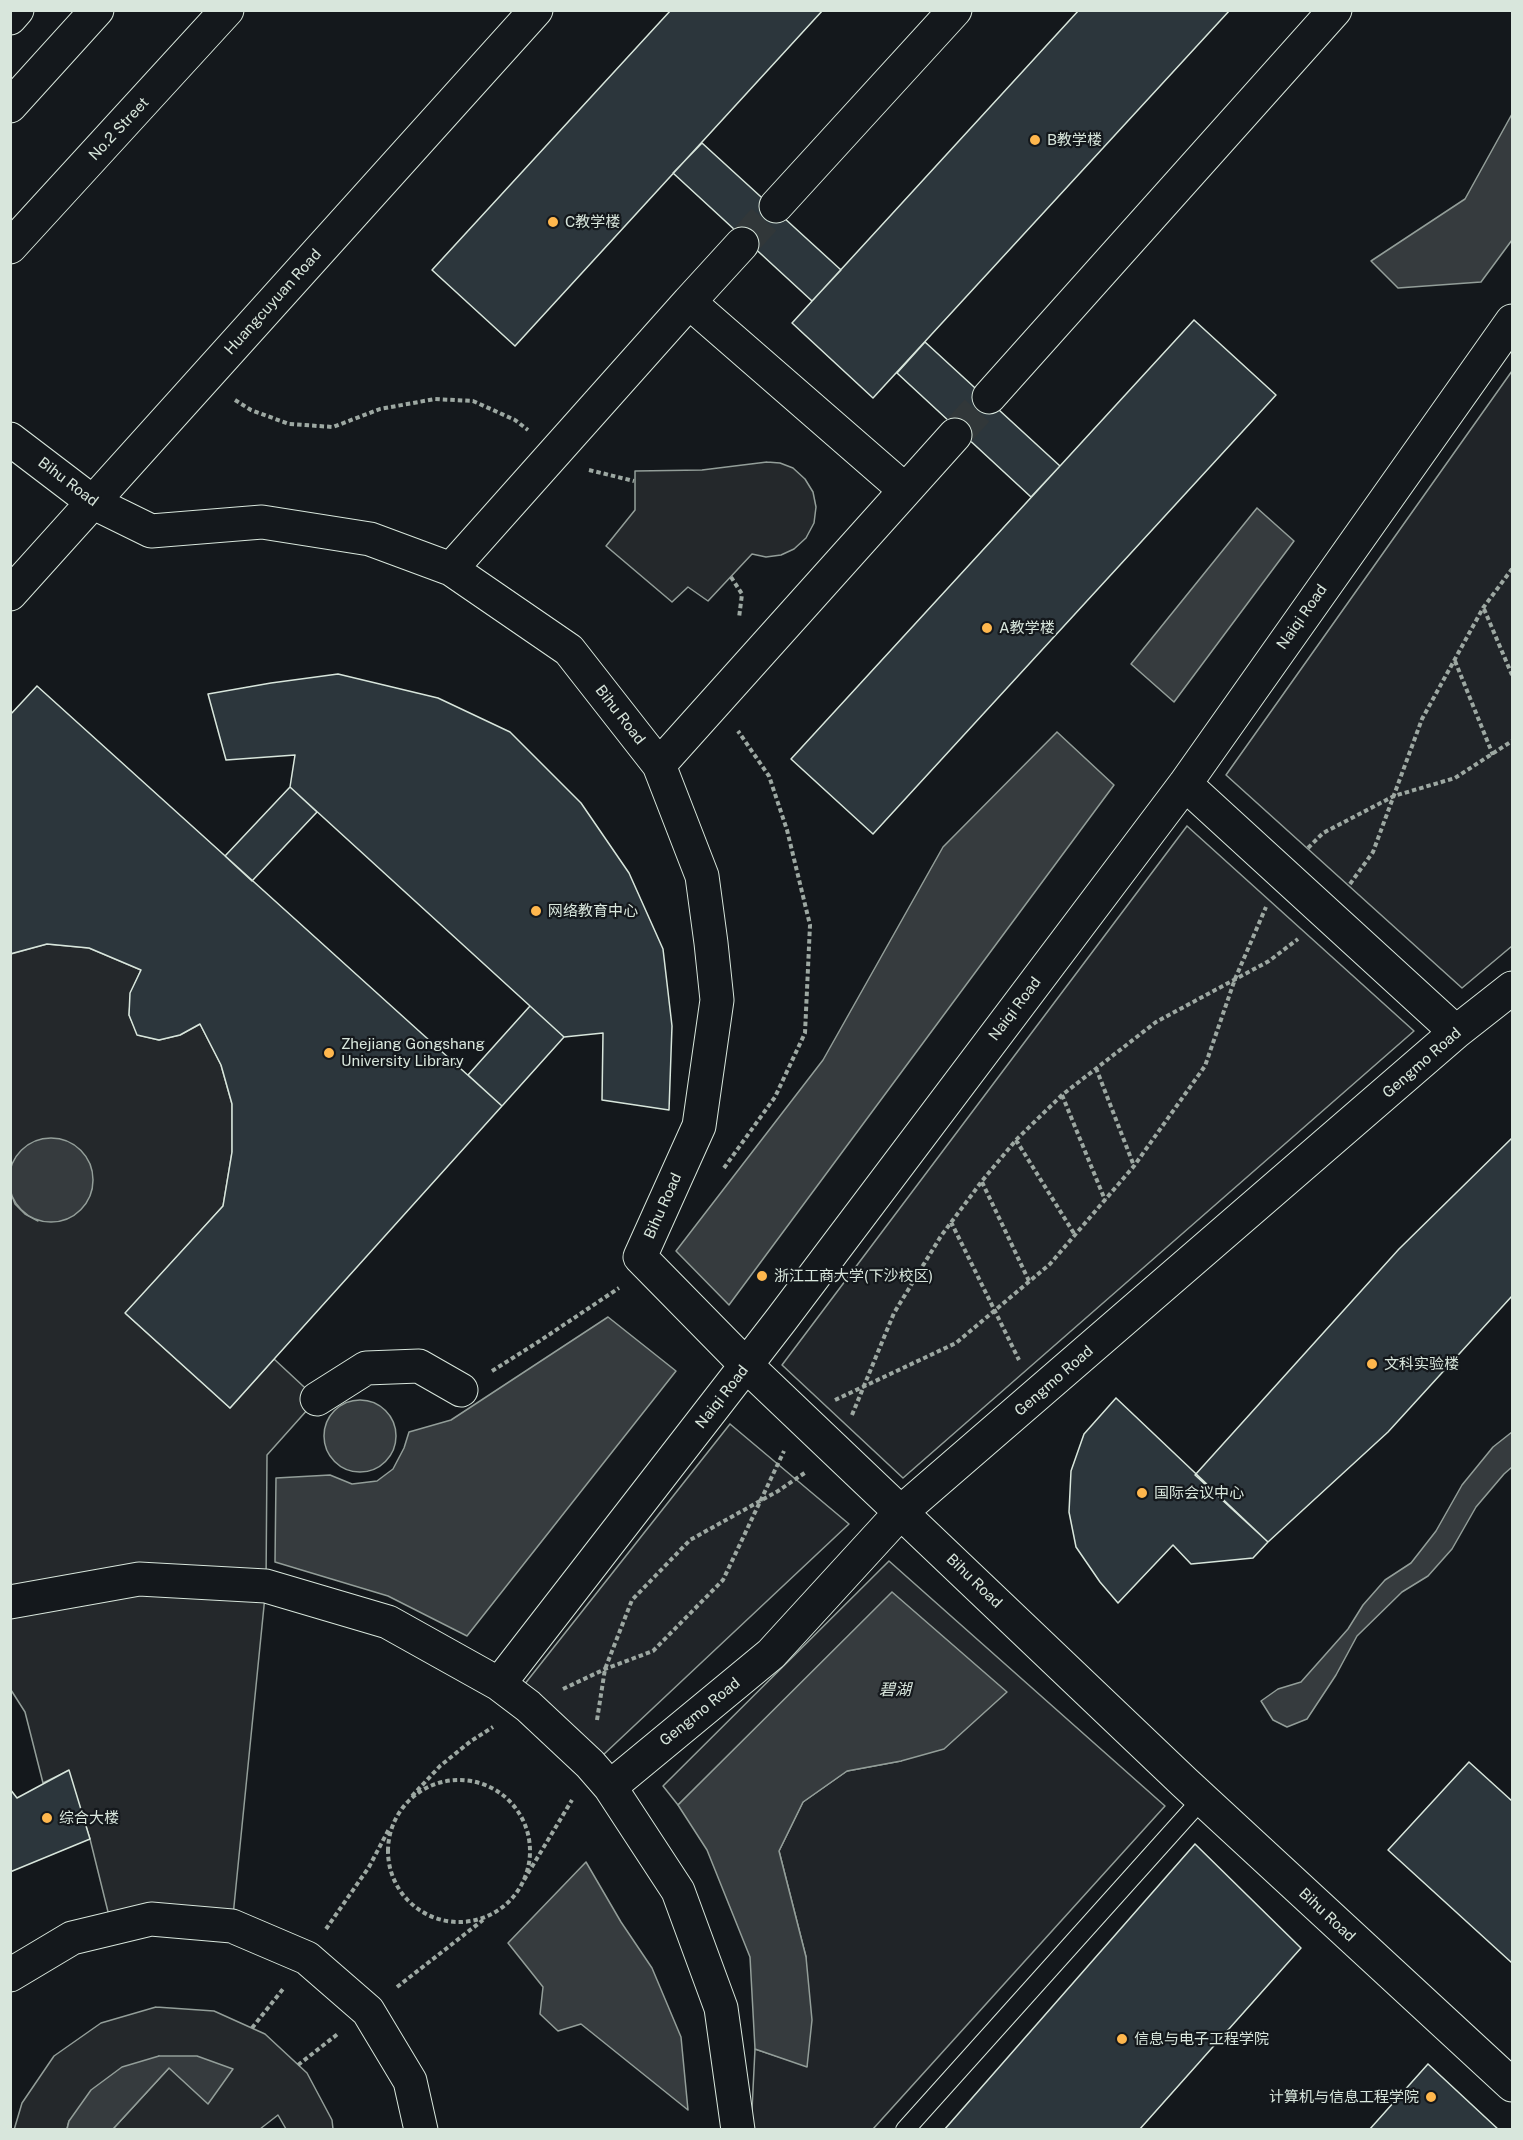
<!DOCTYPE html>
<meta charset="utf-8">
<style>
body{margin:0}
#map{position:relative;width:1523px;height:2140px;overflow:hidden;background:#14181c;font-family:"Public Sans",sans-serif}
canvas{display:block}
.frame{position:absolute;inset:0;border:12px solid #d8e6dc;pointer-events:none}
</style>
<div id="map">
<canvas width="1523" height="2140"></canvas>
<div class="frame"></div>
</div>
<script>
const ctx = document.querySelector('canvas').getContext('2d');
ctx.lineJoin = 'round';
function fillPath(path, color) { ctx.fillStyle = color; ctx.fill(path, 'evenodd'); }
const poly = rows => new Path2D(rows.map(r => 'M' + r).join(''));
function stroke(path, color, width, dash) { ctx.strokeStyle = color; ctx.lineWidth = width; ctx.lineCap = dash ? 'butt' : 'round'; ctx.setLineDash(dash || []); ctx.stroke(path); }
function label(font, color, halo, rows, align = 'center') {
  ctx.font = font + ' "Public Sans","Noto Sans SC",sans-serif'; ctx.lineWidth = 4.5; ctx.setLineDash([]); ctx.textBaseline = 'middle'; ctx.strokeStyle = halo; ctx.fillStyle = color; for (const [text, x, y, turn = 0] of rows) {
    ctx.save(); ctx.translate(x, y); ctx.rotate((+turn || 0) * Math.PI / 180); ctx.textAlign = isNaN(turn) ? turn : align; if (halo) ctx.strokeText(text, 0, 0); ctx.fillText(text, 0, 0); ctx.restore();
  }
}
const green = poly([
 [1512,371,1512,946,1462,988,1226,775,1512,371],
 [1187,826,1414,1031,903,1478,782,1365,1187,826],
 [730,1424,849,1524,602,1756,524,1685,730,1424],
 [889,1561,1165,1806,873,2129,751,2130,755,2049,807,2066,806,1957,779,1851,803,1802,847,1771,901,1761,892,1593,678,1805,663,1786,889,1561]
]);
const parking = poly([
 [767,462,780,463,793,468,805,479,813,492,816,507,814,523,806,538,794,549,781,555,766,557,752,554,708,601,688,587,672,602,606,546,635,510,635,471,702,470,767,462],
 [47,944,89,948,141,970,131,993,129,1015,138,1035,159,1040,180,1035,200,1024,221,1065,232,1104,232,1152,223,1206,126,1314,230,1408,274,1359,317,1399,267,1455,266,1586,232,1926,112,1928,90,1839,68,1771,43,1783,25,1712,11,1690,11,1193,15,1204,25,1214,38,1221,11,1163,11,1167,11,954,47,944],
 [156,2007,214,2011,265,2034,307,2073,332,2120,333,2129,286,2129,278,2115,260,2129,113,2129,169,2068,159,2056,69,2121,67,2129,14,2130,22,2103,54,2056,101,2023,156,2007]
]);
const water = poly([
 [1512,114,1512,240,1481,282,1398,288,1371,261,1465,199,1512,114],
 [1257,508,1294,541,1174,702,1131,664,1257,508],
 [1057,732,1114,785,729,1305,676,1251,823,1060,943,847,1057,732],
 '9 1180a42 42 0 1 1 84 0a42 42 0 1 1-84 0Z',
 [608,1317,676,1371,467,1636,388,1596,275,1562,276,1478,330,1475,352,1484,377,1481,393,1469,404,1448,409,1432,451,1420,608,1317],
 '324 1436a36 36 0 1 1 72 0a36 36 0 1 1-72 0Z',
 [1512,1432,1512,1467,1504,1474,1476,1507,1452,1549,1428,1576,1402,1592,1357,1636,1336,1675,1307,1719,1287,1727,1273,1720,1261,1701,1278,1689,1301,1682,1348,1629,1363,1605,1385,1580,1411,1563,1436,1531,1462,1485,1493,1447,1512,1432],
 [892,1592,1007,1692,944,1749,901,1761,847,1771,803,1802,779,1851,806,1957,812,2020,807,2067,755,2049,750,1957,707,1850,678,1805,892,1592],
 [586,1862,621,1922,652,1968,681,2037,688,2110,581,2024,558,2031,540,2014,543,1987,508,1943,586,1862],
 [159,2056,197,2056,233,2069,208,2104,169,2068,113,2129,67,2129,69,2121,91,2090,122,2067,159,2056]
]);
const building = poly([
 [671,10,823,10,515,346,432,270,671,10],
 [1079,10,1230,10,873,398,792,323,1079,10],
 [702,143,841,270,812,301,673,173,702,143],
 [1194,320,1276,395,873,834,791,759,1194,320],
 [925,342,1060,466,1031,497,897,373,925,342],
 [338,674,438,698,510,732,581,803,629,873,663,949,672,1026,669,1110,602,1100,603,1033,564,1037,290,787,295,755,226,760,208,694,271,683,338,674],
 [37,686,502,1106,230,1408,125,1313,223,1206,232,1152,232,1104,221,1065,200,1024,180,1035,159,1040,137,1035,129,1015,130,993,141,970,89,948,47,944,10,954,10,715,37,686],
 [290,787,317,812,252,881,225,856,290,787],
 [530,1006,564,1037,502,1106,468,1075,530,1006],
 [1512,1138,1512,1296,1388,1432,1268,1542,1195,1475,1399,1249,1512,1138],
 [1116,1398,1268,1542,1253,1558,1191,1564,1173,1545,1118,1603,1100,1582,1076,1547,1069,1512,1071,1471,1084,1434,1116,1398],
 [1469,1762,1512,1801,1512,1963,1388,1850,1469,1762],
 [69,1770,90,1839,10,1872,10,1789,17,1798,69,1770],
 [1195,1844,1301,1948,1139,2130,944,2130,1195,1844],
 [1428,2064,1499,2130,1369,2130,1428,2064]
]);
const streetTunnel = poly([
 [742,244,776,206],
 [955,435,989,397]
]);
const path = poly([
 [235,400,251,410,289,424,333,427,380,409,435,399,473,401,515,420,528,430],
 [589,470,634,481],
 [731,577,742,594,739,618],
 [1484,609,1512,675],
 [1455,661,1493,755],
 [1308,848,1323,833,1394,796,1455,778,1512,741],
 [1350,884,1373,852,1422,719,1483,608,1512,569],
 [1096,1068,1134,1166],
 [1062,1095,1105,1200],
 [1016,1140,1075,1235],
 [724,1168,775,1097,805,1033,810,925,787,830,769,776,738,731],
 [982,1182,1029,1281],
 [951,1222,1019,1360],
 [492,1371,538,1342,619,1288],
 [835,1400,956,1343,1050,1264,1134,1166,1205,1066,1235,979,1266,907],
 [852,1415,894,1313,941,1236,982,1181,1016,1140,1062,1095,1156,1022,1269,961,1298,939],
 [563,1689,605,1669,653,1651,723,1580,784,1451],
 [597,1720,605,1669,632,1600,690,1540,778,1491,806,1472],
 '388 1851a71 71 0 1 1 142 0a71 71 0 1 1-142 0Z',
 [412,1796,440,1766,471,1741,493,1727],
 [524,1880,572,1800],
 [326,1929,369,1867,389,1829],
 [397,1987,483,1920],
 [252,2028,283,1989],
 [298,2065,339,2033]
]);
const lane = poly([
 [905,2130,1202,1799]
]);
const street = poly([
 [10,18,17,10],
 [776,206,955,10],
 [689,302,742,244],
 [989,397,1335,10],
 [10,439,94,503,151,531,262,522,370,539,451,569,569,650,659,765,702,876,711,943,717,1000,699,1126,640,1257,746,1365,1184,1782,1512,2085],
 [451,569,689,302,905,490],
 [10,594,536,10],
 [659,765,955,435],
 [1185,784,1456,1032],
 [317,1399,366,1368,419,1366,461,1390],
 [10,1602,139,1579,266,1586,388,1622,499,1684,528,1706,590,1764,610,1787,678,1891,721,2008,738,2130],
 [499,1684,781,1320,1185,784,1512,321],
 [610,1787,771,1654,901,1512,1456,1032,1512,988],
 [10,1975,72,1938,151,1919,232,1926,307,1958,368,2011,410,2081,421,2130]
]);
const primary = poly([
 [10,106,97,10],
 [10,247,227,10]
]);
const markers = [
 [1035,140,6,"#ffb74d"],
 [553,222,6,"#ffb74d"],
 [987,628,6,"#ffb74d"],
 [536,911,6,"#ffb74d"],
 [329,1053,6,"#ffb74d"],
 [762,1276,6,"#ffb74d"],
 [1372,1364,6,"#ffb74d"],
 [1142,1493,6,"#ffb74d"],
 [47,1818,6,"#ffb74d"],
 [1122,2039,6,"#ffb74d"],
 [1431,2097,6,"#ffb74d"]
];
const streetNames = [
 ["No.2 Street",119,129,-47],
 ["Huangcuyuan Road",273,302,-48],
 ["Bihu Road",68,482,37],
 ["Naiqi Road",1302,617,-55],
 ["Bihu Road",620,715,52],
 ["Naiqi Road",1015,1009,-53],
 ["Gengmo Road",1422,1063,-41],
 ["Bihu Road",663,1206,-66],
 ["Gengmo Road",1054,1381,-41],
 ["Naiqi Road",722,1397,-52],
 ["Bihu Road",974,1581,44],
 ["Gengmo Road",700,1712,-39],
 ["Bihu Road",1327,1915,43]
];
const poiNames = [
 ["B教学楼",1047,140],
 ["C教学楼",565,222],
 ["A教学楼",999,628],
 ["网络教育中心",548,911],
 ["Zhejiang Gongshang",341,1044],
 ["University Library",341,1061],
 ["浙江工商大学(下沙校区)",774,1276],
 ["文科实验楼",1384,1364],
 ["国际会议中心",1154,1493],
 ["综合大楼",59,1818],
 ["信息与电子工程学院",1134,2039],
 ["计算机与信息工程学院",1419,2097,"right"]
];
const waterNames = [
 ["碧湖",895,1690]
];
fillPath(green, '#202428');
stroke(green, '#939e99', 1.5);
fillPath(parking, '#24282b');
stroke(parking, '#939e99', 1.5);
fillPath(water, '#363b3e');
stroke(water, '#939e99', 1.5);
fillPath(building, '#2c363c');
stroke(building, '#d8e6dc', 1.5);
stroke(streetTunnel, '#313739', 33, [33, 16]);
stroke(lane, '#d8e6dc', 20);
stroke(street, '#d8e6dc', 35);
stroke(primary, '#d8e6dc', 35);
stroke(path, '#9da8a2', 4, [4.5, 3]);
stroke(lane, '#14181c', 18);
stroke(street, '#14181c', 33);
stroke(primary, '#14181c', 33);
for (const [x, y, r, color] of markers) { const dot = new Path2D(); dot.arc(x, y, r, 0, 2 * Math.PI); ctx.fillStyle = color; ctx.fill(dot); stroke(dot, '#14181c', 2); }
label('15px', '#d8e6dc', '#14181c', streetNames);
label('15px', '#d8e6dc', '#14181c', poiNames, 'left');
label('italic 16px', '#d8e6dc', '#14181c', waterNames);
</script>
